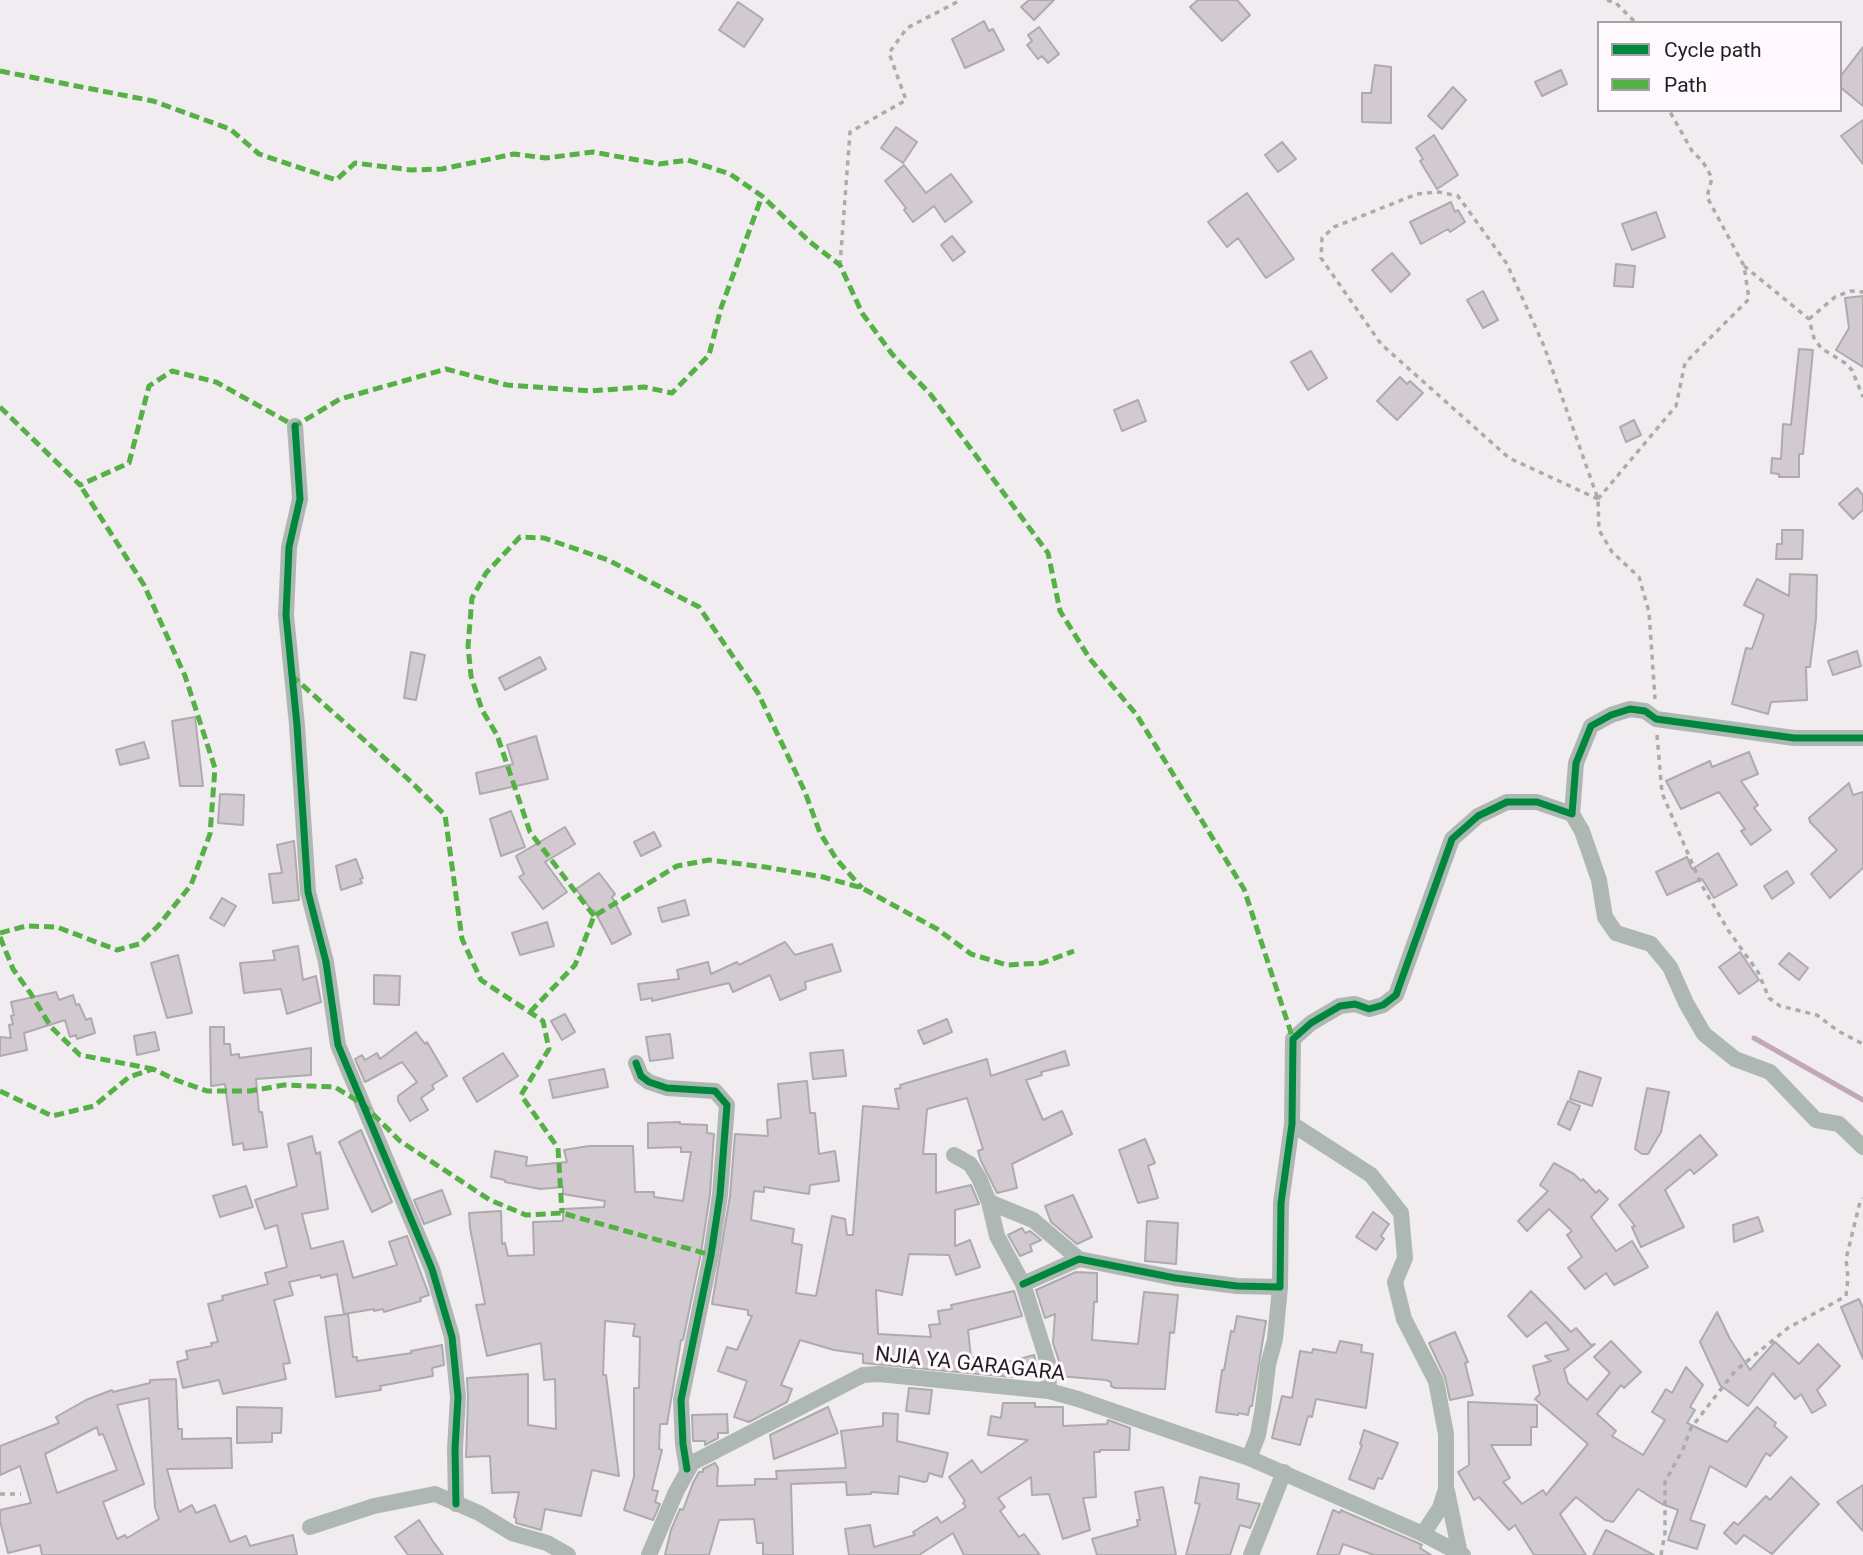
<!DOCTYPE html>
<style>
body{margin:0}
#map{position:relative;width:1863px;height:1555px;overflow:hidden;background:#f0ecef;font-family:Roboto,sans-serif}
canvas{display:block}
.legend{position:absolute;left:1597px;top:21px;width:245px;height:91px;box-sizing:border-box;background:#fff8fd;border:2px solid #a6a1a5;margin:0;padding:9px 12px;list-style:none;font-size:21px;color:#211f21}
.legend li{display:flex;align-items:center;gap:14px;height:35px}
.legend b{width:35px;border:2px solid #a6a1a5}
</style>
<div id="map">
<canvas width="1863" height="1555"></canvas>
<ul class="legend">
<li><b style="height:9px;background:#00873e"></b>Cycle path</li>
<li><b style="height:9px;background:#55b145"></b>Path</li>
</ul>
</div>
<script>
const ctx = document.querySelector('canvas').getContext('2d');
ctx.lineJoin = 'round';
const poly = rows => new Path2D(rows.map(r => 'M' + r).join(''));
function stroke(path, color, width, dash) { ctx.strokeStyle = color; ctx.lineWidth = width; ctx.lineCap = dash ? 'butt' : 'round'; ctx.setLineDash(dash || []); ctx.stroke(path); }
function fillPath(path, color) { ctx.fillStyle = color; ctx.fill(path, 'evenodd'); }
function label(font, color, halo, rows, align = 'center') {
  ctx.font = font + ' Roboto,sans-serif'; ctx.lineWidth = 6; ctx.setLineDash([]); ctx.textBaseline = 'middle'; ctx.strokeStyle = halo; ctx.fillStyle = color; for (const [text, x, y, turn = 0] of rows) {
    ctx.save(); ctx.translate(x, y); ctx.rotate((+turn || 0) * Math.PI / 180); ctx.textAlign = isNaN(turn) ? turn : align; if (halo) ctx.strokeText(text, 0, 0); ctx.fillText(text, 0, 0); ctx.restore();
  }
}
const stream = poly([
 [1754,1038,1863,1100]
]);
const building = poly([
 [1029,0,1054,0,1034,20,1021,7,1029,0],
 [1198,0,1237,0,1250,15,1222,41,1190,7,1198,0],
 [738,2,763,19,744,47,719,30,738,2],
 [984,21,989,31,993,29,1004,50,965,68,952,39,984,21],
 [1039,27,1059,54,1048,63,1042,56,1038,59,1027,45,1032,41,1028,35,1039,27],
 [1863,47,1863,106,1840,87,1840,77,1863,47],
 [1375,65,1391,67,1391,123,1362,122,1362,93,1371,93,1375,65],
 [1561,70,1567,84,1542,96,1535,82,1561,70],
 [1453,87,1466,100,1442,129,1428,116,1453,87],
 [1863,120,1863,164,1841,136,1863,120],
 [896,127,917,142,903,163,881,148,896,127],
 [1434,135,1458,175,1437,189,1420,161,1423,159,1416,148,1434,135],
 [1282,142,1296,159,1278,172,1265,155,1282,142],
 [904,165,926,193,951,174,972,202,945,222,934,206,913,222,904,210,906,208,885,181,904,165],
 [1247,193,1294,259,1266,278,1238,238,1227,247,1208,222,1247,193],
 [1451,202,1455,212,1458,210,1465,222,1450,232,1448,229,1421,244,1410,222,1451,202],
 [1656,212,1665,237,1632,250,1622,224,1656,212],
 [952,236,965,252,953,261,941,245,952,236],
 [1392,253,1410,274,1391,292,1372,270,1392,253],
 [1616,264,1635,266,1633,287,1614,286,1616,264],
 [1483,291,1498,320,1483,328,1467,300,1483,291],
 [1863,296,1863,367,1836,350,1849,328,1845,298,1863,296],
 [1799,349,1813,350,1803,454,1799,454,1799,477,1779,477,1779,474,1771,473,1772,458,1781,459,1783,424,1791,425,1799,349],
 [1311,351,1327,378,1308,390,1291,362,1311,351],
 [1400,377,1407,384,1410,381,1423,393,1397,420,1377,401,1400,377],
 [1138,400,1146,421,1122,431,1114,410,1138,400],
 [1634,420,1641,435,1626,442,1620,427,1634,420],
 [1857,488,1863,495,1863,510,1853,519,1839,504,1857,488],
 [1782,530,1803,530,1802,559,1776,559,1777,544,1782,544,1782,530],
 [1790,574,1817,575,1816,619,1810,667,1806,667,1807,700,1771,702,1768,714,1732,704,1746,648,1752,649,1764,615,1744,605,1757,579,1789,596,1790,574],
 [1857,651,1861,666,1833,675,1828,661,1857,651],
 [411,652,425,655,416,700,404,698,411,652],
 [540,657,546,669,505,690,499,678,540,657],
 [195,717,203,786,180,786,172,721,195,717],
 [536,736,548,779,480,794,476,773,513,764,507,745,536,736],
 [144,742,149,758,120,765,116,750,144,742],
 [1749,752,1758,774,1741,781,1758,805,1754,808,1771,830,1751,845,1741,831,1745,829,1719,792,1681,809,1666,781,1710,761,1712,767,1749,752],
 [1849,783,1853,795,1863,792,1863,868,1830,898,1811,874,1837,850,1810,822,1809,818,1849,783],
 [220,794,244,795,243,825,218,823,220,794],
 [511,811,525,847,501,856,490,819,511,811],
 [565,827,575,844,545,862,567,892,543,909,519,877,524,874,516,856,565,827],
 [654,832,661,846,641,856,634,842,654,832],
 [294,841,299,900,273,903,269,874,282,873,277,845,294,841],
 [1718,853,1737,885,1714,898,1702,879,1667,895,1656,872,1687,857,1692,869,1718,853],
 [356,859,363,878,360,879,362,883,341,890,336,866,356,859],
 [1787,871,1794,883,1772,899,1764,886,1787,871],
 [599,873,615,894,612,897,631,934,612,944,594,910,592,911,576,889,599,873],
 [222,898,236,906,224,926,210,918,222,898],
 [685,900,689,915,662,922,658,908,685,900],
 [547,922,554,946,520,955,512,933,547,922],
 [785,942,795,955,832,944,841,971,805,982,806,989,780,1000,770,975,733,992,729,983,652,1001,652,998,641,1000,638,984,679,979,677,970,708,962,711,974,737,962,739,965,785,942],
 [298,946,303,980,316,976,321,1002,287,1014,281,989,244,993,240,963,275,960,273,951,298,946],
 [1740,952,1759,980,1739,994,1719,967,1740,952],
 [1789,953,1808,968,1799,980,1779,964,1789,953],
 [178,955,192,1013,167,1018,151,963,178,955],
 [374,975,400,976,399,1005,374,1004,374,975],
 [56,992,59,1000,73,995,76,1005,79,1004,86,1020,91,1018,95,1033,77,1039,76,1035,70,1037,65,1020,24,1033,27,1050,0,1056,0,1037,11,1038,9,1025,13,1024,11,1016,14,1015,11,1002,56,992],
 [565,1014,575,1032,562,1040,551,1021,565,1014],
 [947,1019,952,1032,924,1044,918,1031,947,1019],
 [210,1027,224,1027,224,1044,230,1044,231,1055,239,1054,239,1058,311,1048,311,1075,256,1079,259,1112,262,1112,267,1147,244,1150,243,1143,233,1145,225,1084,211,1086,210,1027],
 [155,1032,159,1050,137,1055,134,1036,155,1032],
 [416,1032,425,1044,427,1042,447,1076,432,1085,434,1089,421,1098,428,1110,410,1121,398,1101,398,1096,417,1082,402,1062,365,1082,355,1059,362,1055,365,1060,377,1053,380,1059,416,1032],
 [670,1034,673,1058,650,1061,646,1037,670,1034],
 [843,1050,846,1076,813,1079,810,1053,843,1050],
 [1065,1051,1069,1065,1041,1072,1042,1075,1026,1080,1043,1120,1062,1111,1072,1134,1012,1164,1017,1188,997,1193,981,1161,978,1151,983,1149,967,1098,927,1109,923,1154,936,1154,936,1193,971,1185,979,1204,955,1210,955,1246,970,1240,980,1267,956,1275,949,1255,909,1254,902,1295,876,1290,878,1334,931,1337,929,1325,940,1324,938,1311,952,1309,951,1305,1014,1291,1022,1316,968,1330,971,1357,1005,1363,1034,1355,1038,1370,1011,1377,863,1363,863,1354,834,1350,800,1340,781,1385,792,1389,787,1402,749,1422,734,1417,747,1381,718,1371,727,1347,737,1350,752,1316,748,1315,748,1310,712,1304,730,1196,735,1134,768,1136,767,1120,781,1118,778,1084,807,1081,810,1113,815,1113,819,1154,835,1151,839,1181,810,1185,809,1194,764,1187,764,1192,754,1191,751,1220,794,1229,792,1243,802,1245,796,1293,816,1296,832,1216,845,1219,847,1235,853,1235,863,1106,899,1109,895,1089,901,1088,900,1085,987,1059,991,1076,1065,1051],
 [503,1053,518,1076,477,1102,463,1078,503,1053],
 [604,1069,608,1087,553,1098,549,1080,604,1069],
 [1579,1071,1601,1078,1592,1106,1570,1099,1579,1071],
 [1647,1088,1669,1092,1661,1132,1648,1154,1642,1154,1635,1149,1647,1088],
 [1568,1101,1580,1106,1570,1130,1558,1124,1568,1101],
 [680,1122,680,1124,707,1125,707,1133,714,1134,710,1194,701,1253,683,1340,681,1340,667,1424,660,1424,659,1449,662,1450,652,1490,658,1491,655,1502,660,1504,653,1520,624,1510,634,1477,634,1388,639,1388,640,1337,633,1336,635,1324,605,1321,603,1375,606,1375,619,1476,592,1470,581,1516,545,1509,541,1530,516,1523,516,1518,514,1517,519,1492,492,1493,490,1456,466,1457,468,1397,467,1378,528,1374,528,1425,556,1429,555,1379,544,1380,541,1343,487,1356,476,1305,485,1304,470,1228,469,1213,501,1211,502,1244,505,1243,508,1256,534,1255,533,1222,563,1221,563,1209,604,1207,605,1201,563,1194,563,1187,540,1189,505,1182,505,1180,491,1177,495,1151,527,1157,526,1166,567,1162,564,1150,589,1146,633,1146,635,1192,654,1192,654,1197,683,1201,691,1152,681,1152,681,1147,648,1148,648,1123,680,1122],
 [361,1130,392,1202,372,1212,339,1142,361,1130],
 [1700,1135,1717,1155,1694,1174,1690,1169,1665,1190,1684,1227,1641,1247,1632,1227,1635,1226,1619,1205,1700,1135],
 [312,1136,316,1154,320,1152,328,1209,302,1214,311,1249,343,1241,353,1278,397,1265,389,1242,407,1236,429,1295,420,1298,421,1301,384,1312,383,1309,374,1311,374,1309,344,1314,337,1274,321,1278,320,1275,289,1282,293,1295,274,1300,290,1363,283,1364,286,1379,223,1394,219,1380,183,1388,177,1362,188,1359,186,1351,212,1346,211,1343,218,1342,208,1304,223,1300,222,1296,268,1284,265,1273,287,1267,277,1225,265,1229,255,1200,297,1186,288,1144,312,1136],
 [1145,1139,1155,1163,1148,1166,1158,1198,1138,1203,1119,1150,1145,1139],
 [1554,1163,1574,1174,1581,1181,1583,1179,1596,1193,1599,1190,1608,1199,1591,1217,1616,1251,1632,1241,1648,1267,1614,1285,1606,1273,1585,1289,1568,1268,1582,1257,1567,1235,1572,1231,1549,1209,1527,1231,1518,1221,1548,1191,1540,1185,1554,1163],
 [246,1186,253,1207,220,1217,213,1196,246,1186],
 [442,1190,451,1214,424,1224,414,1200,442,1190],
 [1073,1195,1092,1237,1077,1244,1051,1222,1045,1206,1073,1195],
 [1373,1212,1389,1224,1381,1236,1384,1239,1376,1250,1356,1237,1373,1212],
 [1758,1217,1763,1231,1734,1242,1733,1225,1758,1217],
 [1147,1221,1178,1223,1176,1264,1145,1261,1147,1221],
 [1022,1228,1025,1233,1030,1231,1041,1240,1030,1245,1032,1251,1020,1256,1008,1235,1022,1228],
 [1076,1272,1097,1273,1097,1302,1094,1302,1092,1340,1138,1344,1144,1292,1178,1295,1174,1333,1170,1332,1165,1389,1115,1388,1111,1386,1111,1382,1106,1380,1059,1376,1060,1364,1053,1343,1055,1314,1045,1318,1036,1290,1076,1272],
 [1531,1291,1571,1332,1576,1328,1591,1345,1595,1344,1564,1369,1568,1383,1587,1400,1610,1373,1594,1357,1611,1341,1641,1372,1624,1388,1621,1385,1597,1414,1616,1431,1612,1436,1643,1455,1665,1420,1652,1412,1666,1389,1672,1393,1686,1367,1703,1385,1690,1407,1695,1410,1687,1423,1727,1442,1757,1407,1776,1423,1774,1426,1787,1437,1770,1456,1766,1453,1746,1487,1710,1466,1690,1520,1705,1525,1697,1549,1668,1540,1678,1510,1662,1504,1638,1489,1613,1522,1605,1520,1576,1497,1560,1514,1586,1555,1534,1555,1515,1525,1509,1530,1479,1497,1474,1500,1458,1472,1469,1465,1468,1402,1537,1405,1537,1427,1531,1427,1531,1445,1491,1445,1510,1478,1503,1482,1522,1504,1543,1490,1546,1495,1588,1444,1535,1399,1540,1394,1533,1366,1551,1361,1545,1356,1569,1350,1546,1322,1527,1337,1508,1316,1531,1291],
 [1859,1299,1863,1308,1863,1359,1841,1307,1859,1299],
 [1717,1312,1730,1339,1750,1370,1775,1342,1799,1364,1818,1344,1840,1366,1817,1390,1826,1405,1812,1413,1801,1394,1795,1399,1773,1373,1748,1406,1720,1385,1700,1342,1717,1312],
 [348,1314,353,1357,357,1357,357,1361,412,1353,411,1351,442,1345,444,1365,432,1368,433,1376,380,1386,381,1390,336,1397,325,1317,348,1314],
 [1237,1316,1266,1321,1252,1406,1250,1406,1248,1415,1239,1413,1238,1415,1216,1412,1222,1370,1224,1370,1231,1331,1234,1332,1237,1316],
 [1455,1332,1468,1362,1465,1363,1473,1395,1450,1400,1445,1377,1429,1343,1455,1332],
 [1340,1341,1362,1345,1361,1352,1373,1354,1366,1408,1316,1399,1312,1417,1308,1416,1300,1445,1272,1438,1282,1396,1292,1398,1300,1351,1312,1353,1313,1349,1336,1353,1340,1341],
 [176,1379,178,1429,182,1429,182,1439,231,1438,232,1468,167,1469,179,1512,192,1505,196,1513,215,1505,230,1542,246,1536,250,1546,293,1535,297,1555,42,1555,40,1545,8,1553,0,1521,0,1510,31,1503,20,1466,0,1475,0,1446,59,1423,56,1417,86,1400,112,1390,113,1392,150,1383,150,1380,176,1379],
 [149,1398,155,1508,159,1519,127,1538,125,1535,117,1539,103,1502,144,1484,117,1405,149,1398],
 [97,1427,99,1435,103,1434,117,1470,57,1493,45,1454,97,1427],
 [909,1388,932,1390,929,1414,906,1411,909,1388],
 [1003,1403,1035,1403,1035,1407,1063,1407,1063,1426,1107,1424,1108,1420,1130,1428,1129,1450,1100,1450,1100,1452,1094,1452,1096,1497,1083,1498,1090,1530,1063,1539,1049,1494,1032,1495,1031,1477,998,1498,1005,1507,1000,1511,1019,1537,1024,1534,1040,1555,964,1555,953,1533,919,1555,849,1555,845,1529,870,1525,874,1547,915,1535,913,1532,937,1517,941,1523,966,1507,963,1503,965,1501,949,1477,972,1460,981,1473,1028,1440,988,1435,991,1416,1001,1418,1003,1403],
 [237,1407,282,1408,281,1433,272,1433,272,1442,237,1443,237,1407],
 [828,1407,838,1433,774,1459,770,1435,828,1407],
 [883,1413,898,1414,897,1441,948,1453,942,1477,929,1473,927,1481,924,1482,899,1476,898,1494,871,1492,871,1494,847,1495,846,1482,791,1484,793,1555,763,1555,763,1543,757,1543,754,1519,719,1520,709,1555,665,1555,671,1530,680,1509,683,1510,693,1483,699,1472,703,1472,703,1469,715,1463,718,1468,717,1486,755,1485,755,1479,777,1479,776,1471,846,1468,841,1431,883,1426,883,1413],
 [727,1414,728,1433,718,1433,718,1438,705,1445,705,1441,693,1441,692,1415,727,1414],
 [1364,1430,1398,1443,1382,1479,1378,1478,1374,1489,1349,1479,1362,1445,1360,1444,1364,1430],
 [1200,1477,1239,1484,1237,1499,1260,1504,1250,1528,1240,1525,1230,1555,1186,1555,1200,1504,1195,1503,1200,1477],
 [1791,1477,1819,1504,1772,1554,1744,1535,1736,1544,1724,1533,1734,1522,1738,1525,1766,1496,1770,1500,1791,1477],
 [1863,1485,1863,1531,1837,1502,1863,1485],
 [1163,1487,1176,1555,1097,1555,1092,1539,1138,1526,1137,1520,1140,1520,1135,1492,1163,1487],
 [1333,1510,1340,1513,1341,1510,1345,1512,1418,1543,1422,1545,1420,1548,1431,1555,1374,1555,1343,1544,1339,1555,1317,1555,1333,1510],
 [419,1520,432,1540,443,1555,408,1555,395,1537,419,1520],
 [1606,1530,1654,1555,1593,1555,1606,1530]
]);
const path = poly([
 [1607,0,1616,3,1636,23],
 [840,265,850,132,906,100,889,53,907,28,961,0],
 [1744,266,1809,319,1814,338,1821,348,1845,363,1852,370,1863,397],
 [1809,319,1835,297,1850,291,1863,292],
 [1598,499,1509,458,1381,344,1321,258,1322,238,1334,227,1417,194,1439,192,1458,196,1507,264,1544,346,1598,499,1599,530,1612,552,1639,577,1649,612,1655,699],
 [1598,499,1676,406,1685,363,1749,299,1744,266,1707,197,1712,178,1703,162,1692,151,1669,110],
 [1657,735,1662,793,1701,884,1728,930,1758,972,1769,998,1780,1006,1817,1015,1838,1031,1863,1044],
 [0,1494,21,1494],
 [1661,1555,1665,1533,1665,1482,1683,1449,1691,1428,1735,1371,1788,1328,1846,1296,1848,1278,1846,1259,1860,1202,1863,1198]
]);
const minor = poly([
 [295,426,300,499,289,547,286,615,297,725,308,892,326,962,338,1045,432,1269,452,1337,458,1397,455,1449,456,1504],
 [1572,814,1582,831,1599,880,1605,917,1616,933,1651,944,1670,967,1686,1003,1704,1034,1735,1059,1770,1072,1816,1120,1839,1124,1863,1147],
 [636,1063,641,1076,649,1082,667,1088,715,1091,727,1105,720,1195,711,1255,681,1400,683,1444,687,1469],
 [1292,1124,1371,1175,1401,1213,1405,1258,1395,1282,1404,1319,1436,1381,1446,1434,1446,1489,1440,1508,1423,1534],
 [954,1155,970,1164,979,1178,989,1202,997,1236,1023,1284,1048,1363,1049,1391],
 [989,1202,1033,1220,1079,1259],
 [1023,1284,1079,1259,1175,1278,1237,1286,1280,1287,1281,1203,1292,1124,1293,1039,1311,1023,1340,1006,1355,1004,1369,1009,1383,1005,1396,995,1452,839,1478,816,1507,802,1537,802,1572,814,1576,763,1591,726,1611,715,1630,709,1645,711,1656,719,1794,738,1863,738],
 [1249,1458,1258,1435,1263,1407,1268,1365,1275,1339,1280,1287],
 [1447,1491,1460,1554],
 [310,1527,374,1506,435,1494,479,1513,512,1533,547,1543,568,1555],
 [649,1555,676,1492,692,1463,863,1375,879,1374,1049,1391,1078,1399,1249,1458,1423,1534,1463,1555],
 [1251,1555,1284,1472]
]);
const quiet = poly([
 [0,71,153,101,230,129,259,154,336,180,355,163,411,170,442,169,514,154,546,158,593,152,659,164,688,160,730,174,762,196,810,242,840,265,862,313,892,354,931,395,1048,553,1060,611,1090,659,1136,714,1244,889,1293,1039],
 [0,407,80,485,129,463,149,386,172,371,216,382,295,426,340,399,446,369,507,385,591,391,644,387,672,393,709,355,721,308,762,196],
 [291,675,407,778,445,815,462,939,481,980,543,1021,549,1049,521,1095,558,1148,562,1213],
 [594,916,530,832,497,735,482,710,471,676,468,646,472,598,486,573,520,537,544,538,608,560,699,607,758,693,805,792,820,833,837,860,862,888],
 [0,933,26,926,57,927,117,950,139,944,158,926,191,885,210,834,215,768,185,676,144,585,80,485],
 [0,937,13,969,31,994,51,1027,80,1055,153,1069],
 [530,1012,575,965,594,916,677,866,709,860,765,867,823,877,862,888,937,929,971,954,1007,965,1042,963,1074,951],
 [0,1091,52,1116,94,1106,129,1077,153,1069,176,1080,207,1091,250,1091,284,1085,335,1087,364,1105,400,1141,490,1200,526,1215,562,1213,711,1255]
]);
const cycleway = poly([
 [295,426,300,499,289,547,286,615,297,725,308,892,326,962,338,1045,432,1269,452,1337,458,1397,455,1449,456,1504],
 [636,1063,641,1076,649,1082,667,1088,715,1091,727,1105,720,1195,711,1255,681,1400,683,1444,687,1469],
 [1023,1284,1079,1259,1175,1278,1237,1286,1280,1287,1281,1203,1292,1124,1293,1039,1311,1023,1340,1006,1355,1004,1369,1009,1383,1005,1396,995,1452,839,1478,816,1507,802,1537,802,1572,814,1576,763,1591,726,1611,715,1630,709,1645,711,1656,719,1794,738,1863,738]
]);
const streetNames = [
 ["NJIA YA GARAGARA",970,1365,6]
];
stroke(stream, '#c0a7ba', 5);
fillPath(building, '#d2cad0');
stroke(building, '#adabad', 2);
stroke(path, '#a7adaa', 3.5, [5, 5]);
stroke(minor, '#aeb8b3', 16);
stroke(quiet, '#55b145', 5, [10, 5]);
stroke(cycleway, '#00873e', 7);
label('21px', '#211f21', '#fff8fd', streetNames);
</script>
